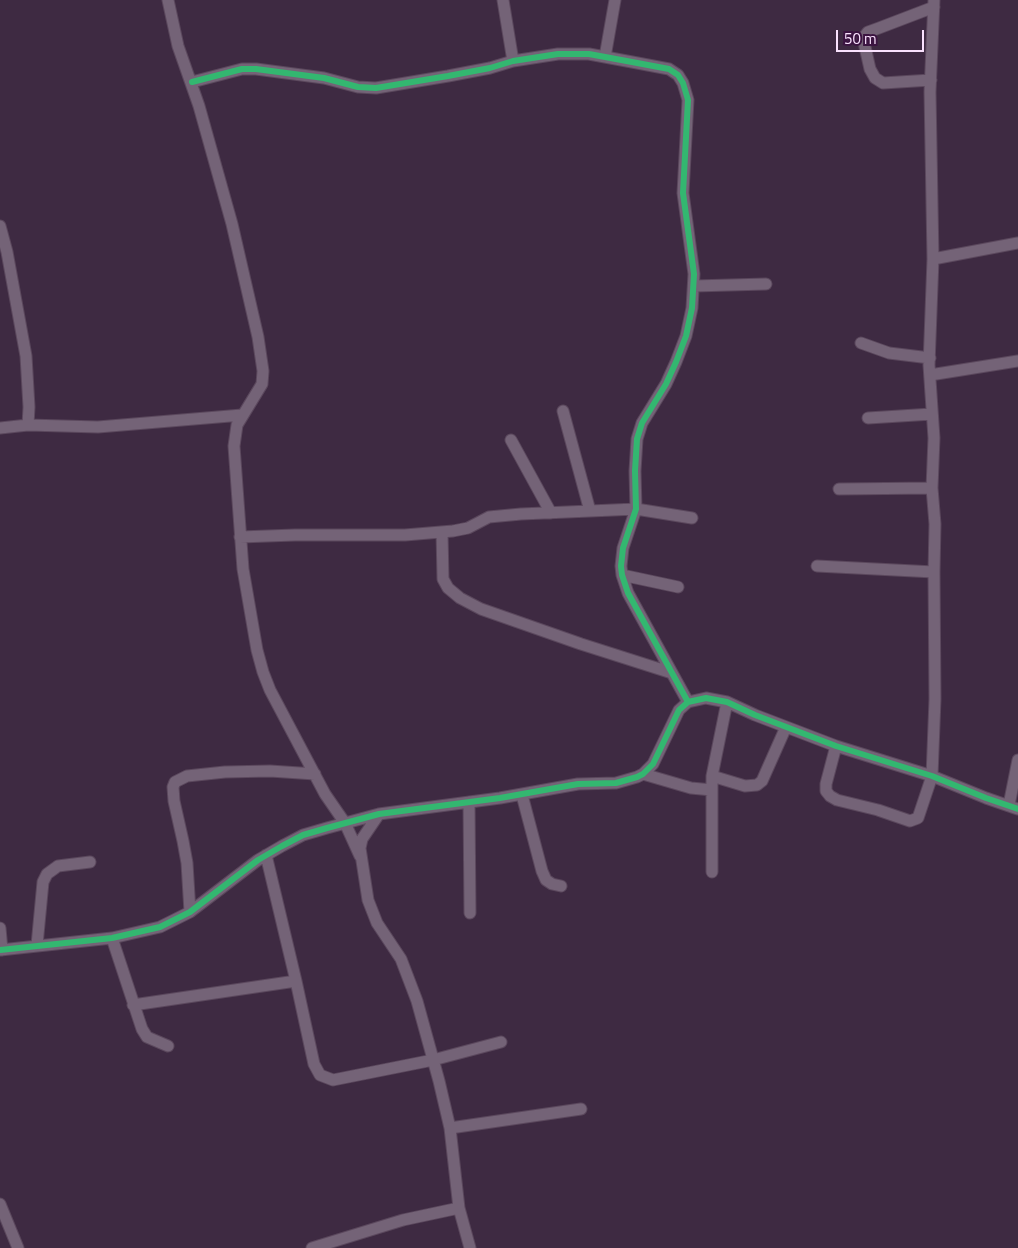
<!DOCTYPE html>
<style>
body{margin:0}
#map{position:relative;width:1018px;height:1248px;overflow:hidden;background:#3e2a42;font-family:"Titillium Web",sans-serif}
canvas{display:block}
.scale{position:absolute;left:836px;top:30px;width:88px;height:22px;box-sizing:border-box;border:2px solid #fae2fe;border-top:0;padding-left:6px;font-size:15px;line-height:18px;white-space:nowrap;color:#fae2fe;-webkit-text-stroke:4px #3b1441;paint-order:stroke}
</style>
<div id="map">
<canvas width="1018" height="1248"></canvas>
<div class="scale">50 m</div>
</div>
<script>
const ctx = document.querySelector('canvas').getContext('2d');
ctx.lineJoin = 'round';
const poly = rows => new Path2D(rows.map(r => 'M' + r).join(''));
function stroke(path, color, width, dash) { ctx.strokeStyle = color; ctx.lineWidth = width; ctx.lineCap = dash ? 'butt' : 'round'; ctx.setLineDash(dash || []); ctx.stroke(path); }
const minor = poly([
 [168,0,178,46,199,106,232,224,258,337,263,371,262,384,237,425,234,446,243,569,257,650,263,672,270,690,325,794,345,823,360,856],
 [503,0,513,61],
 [605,57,615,0],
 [931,80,883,83,875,78,870,69,863,38,868,32,879,28,934,7],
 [192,82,242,69,256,69,324,78,358,87,376,88,448,76,490,68,513,61,558,54,589,54,632,62,669,69,678,75,683,83,688,100,683,193,694,274,692,308,686,336,676,362,666,384,642,423,637,439,635,471,636,509,623,548,621,566,622,575,628,593,688,702],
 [0,226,7,252,26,356,29,407,28,425,0,428],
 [933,259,1018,243],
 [694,286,766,284],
 [861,343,889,353,930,358],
 [930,375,1018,361],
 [563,411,590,511],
 [868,418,932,414],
 [28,425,98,427,242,415],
 [511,440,551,513],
 [839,489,932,488],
 [442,532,443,579,448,588,460,598,481,609,581,644,672,673],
 [240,537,295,535,405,535,453,531,468,528,489,517,521,514,636,509,692,518],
 [817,566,934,572],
 [622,575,678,587],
 [836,746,826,784,826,791,830,796,837,800,878,810,910,821,918,818,932,776,935,699,934,572,935,524,932,488,934,438,929,365,933,259,930,92,934,0],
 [643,774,691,788,712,790,712,776,727,702],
 [712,776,745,786,757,785,762,781,786,727],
 [712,790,712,872],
 [522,795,542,871,546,880,552,884,561,886],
 [469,802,470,913],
 [1009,805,1018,760],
 [379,814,362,839,360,848,368,900,377,923,401,959,417,1001,439,1081,450,1128,459,1208,470,1248],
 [266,855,296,981,314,1064,320,1075,333,1080,433,1060,501,1042],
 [190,912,187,863,183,841,174,801,173,787,175,782,187,776,225,772,270,771,315,774],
 [0,928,2,950],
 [112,938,142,1029,147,1037,168,1046],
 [37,945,43,882,47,874,58,866,90,862],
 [0,950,112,938,160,927,190,912,258,860,282,846,303,835,327,828,379,814,500,798,578,784,616,783,637,777,643,774,653,764,679,710,688,702,706,698,727,702,755,715,836,746,932,776,986,798,1018,809],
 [133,1005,296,981],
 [450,1128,581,1109],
 [0,1204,18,1248],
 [312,1248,403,1220,459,1208]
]);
const cycleway = poly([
 [192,82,242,69,256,69,324,78,358,87,376,88,448,76,490,68,513,61,558,54,589,54,632,62,669,69,678,75,683,83,688,100,683,193,694,274,692,308,686,336,676,362,666,384,642,423,637,439,635,471,636,509,623,548,621,566,622,575,628,593,688,702],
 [0,950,112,938,160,927,190,912,258,860,282,846,303,835,327,828,379,814,500,798,578,784,616,783,637,777,643,774,653,764,679,710,688,702,706,698,727,702,755,715,836,746,932,776,986,798,1018,809]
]);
stroke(minor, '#5b485d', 13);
stroke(minor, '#746377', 11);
stroke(cycleway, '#33b770', 6);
</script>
